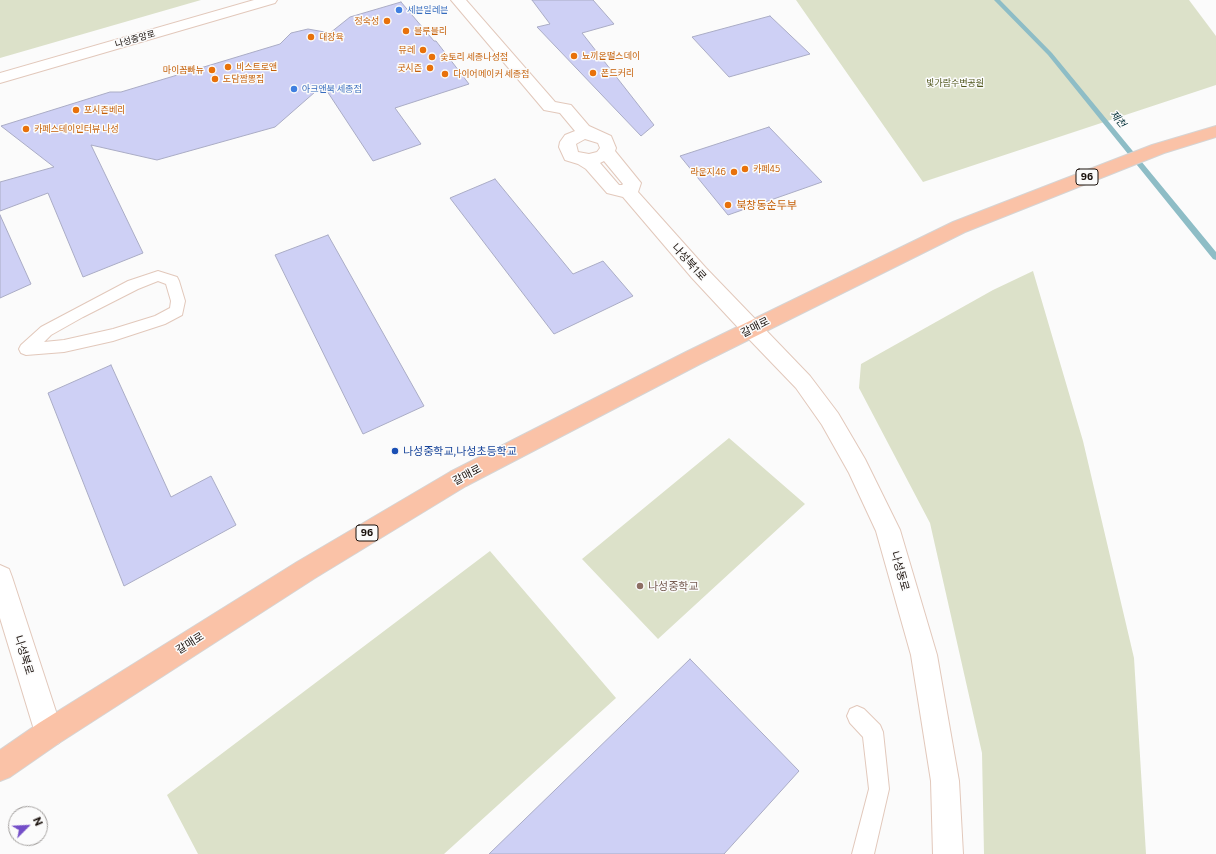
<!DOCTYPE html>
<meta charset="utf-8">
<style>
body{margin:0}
#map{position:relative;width:1216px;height:854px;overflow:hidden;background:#fbfbfb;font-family:Commissioner,sans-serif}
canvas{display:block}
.north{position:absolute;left:8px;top:806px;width:40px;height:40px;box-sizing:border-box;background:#fbfbfb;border:1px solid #a19e9c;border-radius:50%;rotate:66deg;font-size:11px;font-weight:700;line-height:16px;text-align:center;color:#1b120d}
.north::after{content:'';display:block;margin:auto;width:14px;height:18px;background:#744ec8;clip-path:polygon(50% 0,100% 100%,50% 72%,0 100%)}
</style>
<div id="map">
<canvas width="1216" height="854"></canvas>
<div class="north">N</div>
</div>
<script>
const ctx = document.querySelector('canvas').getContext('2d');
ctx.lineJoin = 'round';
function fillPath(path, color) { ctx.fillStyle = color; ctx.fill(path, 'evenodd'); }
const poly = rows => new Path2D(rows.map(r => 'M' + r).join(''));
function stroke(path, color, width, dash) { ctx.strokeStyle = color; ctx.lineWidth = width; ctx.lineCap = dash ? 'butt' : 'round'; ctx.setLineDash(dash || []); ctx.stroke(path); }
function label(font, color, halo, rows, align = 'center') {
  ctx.font = font + ' Commissioner,"Noto Sans KR",sans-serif'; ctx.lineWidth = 3; ctx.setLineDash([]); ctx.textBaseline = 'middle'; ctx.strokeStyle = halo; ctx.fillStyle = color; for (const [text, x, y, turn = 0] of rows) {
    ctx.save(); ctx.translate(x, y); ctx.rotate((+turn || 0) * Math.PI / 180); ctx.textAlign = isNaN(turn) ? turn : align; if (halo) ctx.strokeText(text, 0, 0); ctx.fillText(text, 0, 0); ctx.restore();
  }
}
const green = poly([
 [0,0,201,0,0,58],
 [796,0,1189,0,1216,36,1216,85,923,182],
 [1033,271,1083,441,1134,658,1146,854,984,854,982,753,930,523,859,388,861,364,993,290],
 [729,438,805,504,658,639,582,559],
 [490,551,616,698,444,854,198,854,167,795]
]);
const stream = poly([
 [994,0,1000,0,1052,53,1216,252,1216,260,1213,259,1048,55,994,0]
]);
const building = poly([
 [532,0,593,0,614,24,582,33,654,125,641,136,537,27,550,24,532,0],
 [401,2,434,41,436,41,469,84,395,108,421,144,373,161,323,85,275,127,157,160,91,145,143,253,83,277,48,193,0,211,0,182,54,167,1,126,110,92,121,92,280,44,291,33,308,29,330,33,350,17,401,2],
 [770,16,810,54,729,77,692,37,770,16],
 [769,127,822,182,728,215,680,156,769,127],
 [495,179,573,274,603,261,633,296,554,334,450,198,495,179],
 [0,215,31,284,0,298,0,215],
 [328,235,424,406,363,434,275,255,328,235],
 [111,365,171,497,211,476,236,525,124,586,48,393,111,365],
 [690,659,799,771,724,854,489,854,690,659]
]);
const service = poly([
 [158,271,177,277,179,281,185,301,182,315,165,324,113,341,64,352,26,355,21,353,19,349,21,345,41,327,128,281,158,271],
 [158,281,166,284,171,301,170,308,155,316,113,329,64,340,44,342,51,335,83,317,138,289,158,281],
 [857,706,864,709,880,725,883,732,889,789,874,854,852,854,869,789,863,737,850,723,847,716,850,709,857,706]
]);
const minor = poly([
 [752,321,759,323,810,376,838,413,865,459,900,530,937,655,959,781,963,854,933,854,931,781,911,655,876,531,849,473,822,425,796,388,745,335,742,329,745,323,752,321]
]);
const tertiary = poly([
 [254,0,277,0,275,3,0,83,0,73,254,0],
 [451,0,466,0,555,102,571,105,589,126,611,136,616,148,615,151,641,183,638,192,706,268,759,323,762,329,759,335,752,337,745,335,692,278,623,197,607,193,586,169,578,164,565,160,559,147,560,142,565,135,575,131,560,113,544,110,451,0],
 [585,139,598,143,600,148,597,152,589,154,578,152,576,144,585,139],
 [604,161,623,184,622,185,619,185,600,163,604,161],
 [0,565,9,569,12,577,63,733,59,743,49,747,39,743,35,733,0,618,0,565]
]);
const primary = poly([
 [1216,126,1216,137,1164,153,965,232,700,364,466,486,315,578,59,743,10,777,0,781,0,750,39,723,297,562,450,472,686,352,953,222,1152,145,1216,126]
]);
const markers = [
 [399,10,4,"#3f7fe0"],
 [387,21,4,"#e8710a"],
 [406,31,4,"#e8710a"],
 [311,37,4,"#e8710a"],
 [423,50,4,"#e8710a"],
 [574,56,4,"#e8710a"],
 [432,57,4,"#e8710a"],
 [228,67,4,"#e8710a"],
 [430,68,4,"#e8710a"],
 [212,70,4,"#e8710a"],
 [593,73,4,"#e8710a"],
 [445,74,4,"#e8710a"],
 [215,79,4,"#e8710a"],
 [294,89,4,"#3f7fe0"],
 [76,110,4,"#e8710a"],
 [26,129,4,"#e8710a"],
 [745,169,4,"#e8710a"],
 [734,172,4,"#e8710a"],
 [728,205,4,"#e8710a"],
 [395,451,4,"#1a4fb4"],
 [640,586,4,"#8d6e63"]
];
const farShopnames = [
 ["세븐일레븐",407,10],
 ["아크앤북 세종점",302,89]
];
const farFoodnames = [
 ["정숙성",379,21,"right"],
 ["블루블리",414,31],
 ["대장육",319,37],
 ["뮤레",415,50,"right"],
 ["뇨끼온떨스데이",582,56],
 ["숯토리 세종나성점",440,57],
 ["비스트로앤",236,67],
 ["굿시즌",422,68,"right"],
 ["마이꼼빠뉴",204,70,"right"],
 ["폰드커리",601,73],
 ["다이어메이커 세종점",453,74],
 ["도담짬뽕집",223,79],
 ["포시즌베리",84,110],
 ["카페스테이인터뷰 나성",34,129],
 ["카페45",753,169],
 ["라운지46",726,172,"right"]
];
const farStreetnames = [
 ["나성중앙로",135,39,-16]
];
const farParknames = [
 ["빛가람수변공원",955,83]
];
const farWaternames = [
 ["제천",1118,119,51]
];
const shields = [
 [1087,177,22],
 [367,533,22]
];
const shieldNames = [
 ["96",1087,177],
 ["96",367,533]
];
const foodNames = [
 ["북창동순두부",736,205]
];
const streetNames = [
 ["나성북1로",689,262,48],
 ["갈매로",755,327,-27],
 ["갈매로",467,475,-28],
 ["나성동로",900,571,74],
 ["갈매로",190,643,-32],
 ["나성북로",24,655,73]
];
const transitNames = [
 ["나성중학교,나성초등학교",403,451]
];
const educationNames = [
 ["나성중학교",648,586]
];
fillPath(green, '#dce1c9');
fillPath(stream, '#8ebdc6');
fillPath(building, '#ced0f5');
stroke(building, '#aaacc5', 1);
stroke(service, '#e2c8bb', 2);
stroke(minor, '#e2c8bb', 2);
stroke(tertiary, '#e2c8bb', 2);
stroke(primary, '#d6d4d3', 2);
fillPath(service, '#fff');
fillPath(minor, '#fff');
fillPath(tertiary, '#fff');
fillPath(primary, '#fac2a7');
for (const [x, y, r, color] of markers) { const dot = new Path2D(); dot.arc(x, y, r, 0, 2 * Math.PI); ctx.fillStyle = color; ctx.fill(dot); stroke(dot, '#fbfbfb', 1.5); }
label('9px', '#366cbe', '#fbfbfb', farShopnames, 'left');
label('9px', '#c56008', '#fbfbfb', farFoodnames, 'left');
label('9px', '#1b120d', '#fbfbfb', farStreetnames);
label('9px', '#50571d', '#fbfbfb', farParknames);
label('italic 10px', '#002f36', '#fbfbfb', farWaternames);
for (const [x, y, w] of shields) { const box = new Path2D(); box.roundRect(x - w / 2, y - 8, w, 16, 3); ctx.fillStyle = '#fbfbfb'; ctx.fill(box); stroke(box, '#1b120d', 1); }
label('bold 10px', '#1b120d', null, shieldNames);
label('11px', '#c56008', '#fbfbfb', foodNames, 'left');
label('11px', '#1b120d', '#fbfbfb', streetNames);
label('11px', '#164399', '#fbfbfb', transitNames, 'left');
label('11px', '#785e54', '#fbfbfb', educationNames, 'left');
</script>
